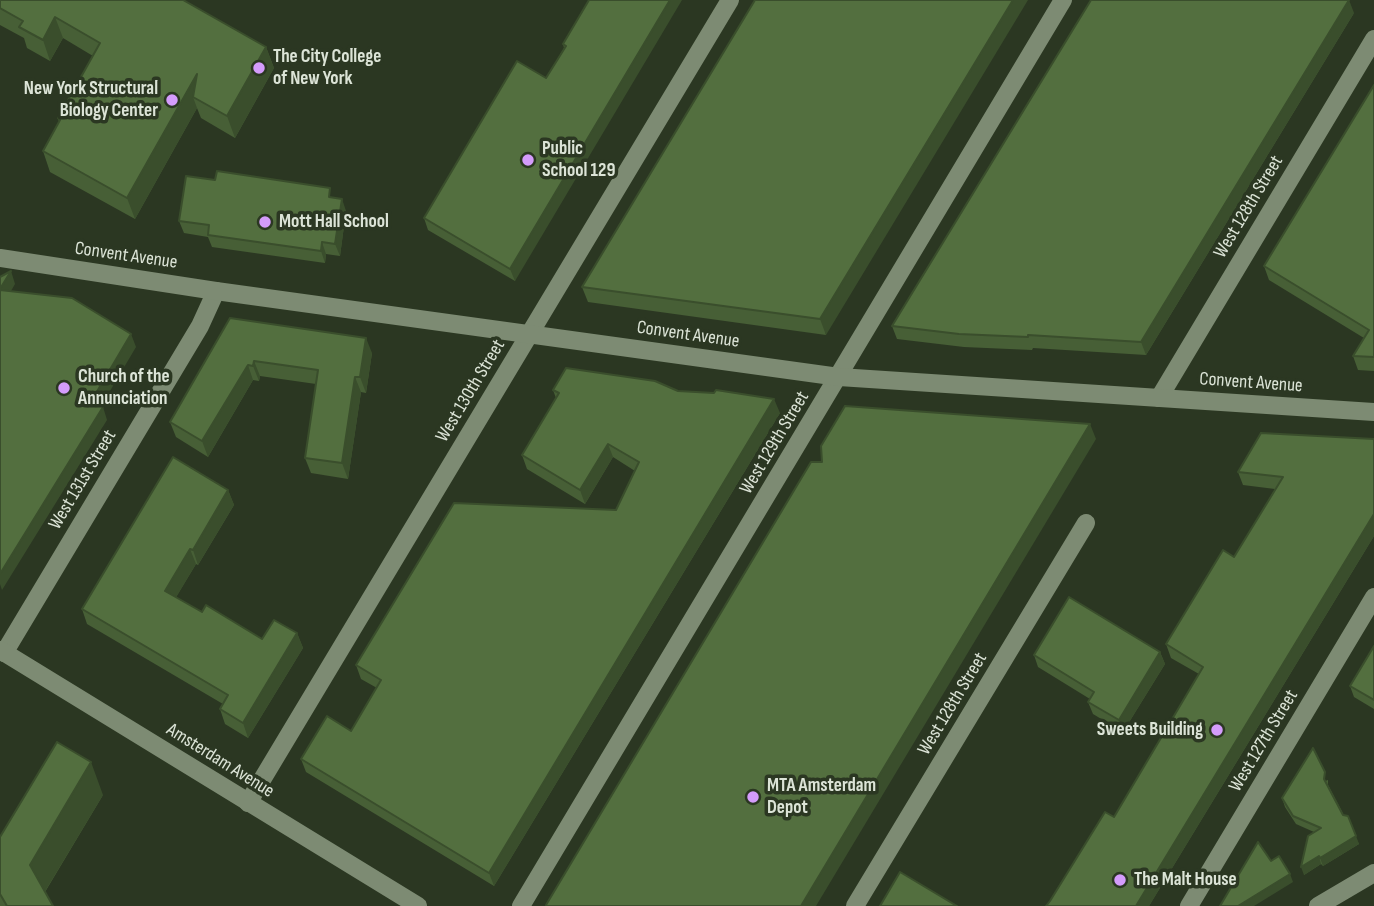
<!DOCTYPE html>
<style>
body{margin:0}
canvas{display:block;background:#2b3722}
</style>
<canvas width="1374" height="906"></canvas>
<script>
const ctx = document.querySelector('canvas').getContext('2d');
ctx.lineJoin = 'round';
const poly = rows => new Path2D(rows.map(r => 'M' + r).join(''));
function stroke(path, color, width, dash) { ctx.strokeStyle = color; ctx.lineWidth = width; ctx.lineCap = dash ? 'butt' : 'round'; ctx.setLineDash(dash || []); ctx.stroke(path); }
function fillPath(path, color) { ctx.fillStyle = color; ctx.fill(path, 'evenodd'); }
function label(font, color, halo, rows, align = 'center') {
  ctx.font = font + ' "Sofia Sans Condensed",sans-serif'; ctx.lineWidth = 7; ctx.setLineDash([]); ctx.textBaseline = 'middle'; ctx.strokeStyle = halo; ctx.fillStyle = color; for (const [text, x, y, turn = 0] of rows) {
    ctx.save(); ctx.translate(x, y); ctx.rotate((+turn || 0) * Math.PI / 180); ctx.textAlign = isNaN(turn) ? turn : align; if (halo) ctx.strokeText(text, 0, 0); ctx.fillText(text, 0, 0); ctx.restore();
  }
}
const street = poly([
 [1159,398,1374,39],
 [4,653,200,326,216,291],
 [248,803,730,0],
 [521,906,1063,0],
 [855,906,1086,523],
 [1189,906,1374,597],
 [1318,906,1374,873]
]);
const secondary = poly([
 [0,258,216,291,839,377,1374,412],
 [0,650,418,906]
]);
const wall = poly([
 [0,0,266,47,274,68,235,138,201,118,197,108,135,219,50,172,43,151,59,122,58,118,93,56,63,38,50,61,27,48,24,38,0,25],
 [589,0,515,281,428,230,424,218,546,78,564,48,563,44],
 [755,0,826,335,588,302,582,287],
 [1354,13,1146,355,1033,348,1032,350,964,347,897,339,892,326],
 [1374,85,1374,371,1358,370,1353,356,1364,338,1269,280,1264,266],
 [333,198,346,211,340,256,326,254,325,263,212,247,208,237,184,233,179,221],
 [230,318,372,353,366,393,361,392,348,479,311,473,305,458,316,384,260,376,259,381,253,380,208,457,176,437,170,422],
 [553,390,678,391,780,413,494,886,306,772,301,759,351,731,377,688,361,679,356,665,616,510,635,471,613,457,585,504,527,469,522,455,556,398],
 [1261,433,1374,536,1149,906,1114,817,1199,674,1171,658,1166,644,1234,557,1275,489,1243,485,1238,472],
 [228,490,234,505,198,565,196,564,176,597,202,612,262,639,297,633,303,648,248,738,225,724,220,709,223,704,87,624,82,609],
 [1374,646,1374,709,1354,697,1350,686],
 [1160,652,1165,664,1123,732,1093,714,1088,702,1090,699,1038,667,1034,655],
 [1328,780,1328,785,1359,844,1323,866,1321,864,1304,875,1314,832,1296,824,1285,807,1282,798],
 [103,795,45,892,52,906,0,906,0,837]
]);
const shadedWall = poly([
 [670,0,682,0,515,281,510,269],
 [1013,0,1028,0,826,335,820,319],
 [1349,0,1354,13,1146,355,1141,342],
 [55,17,63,38,50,61,43,40],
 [266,47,274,68,235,138,227,116],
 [197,74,193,97,197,108,135,219,127,198],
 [342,199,346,211,340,256,335,244],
 [322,242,326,254,325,263,321,251],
 [11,271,15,284,4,303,0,292,0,289],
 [131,334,136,347,97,413,92,400],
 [366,338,372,353,366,393,360,377],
 [254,361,260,376,259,381,253,366],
 [248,365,253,380,208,457,202,441],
 [355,377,361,392,348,479,342,463],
 [774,399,780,413,494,886,489,873],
 [103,407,107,420,2,590,0,584,0,574],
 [1090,424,1096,439,816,906,801,906],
 [608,444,613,457,585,504,580,490],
 [228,490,234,505,198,565,193,550],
 [1374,514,1374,536,1149,906,1136,906],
 [190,549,196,564,171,606,165,591],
 [297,633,303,648,248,738,243,723],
 [1160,652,1165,664,1123,732,1119,720],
 [91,762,103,795,41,898,30,865],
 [1356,836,1359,844,1323,866,1320,858],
 [1319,856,1321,864,1304,875,1301,867],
 [1290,874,1293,882,1254,906,1238,906]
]);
const building = poly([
 [0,0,183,0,266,47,227,116,193,97,197,74,127,198,43,151,60,120,58,118,100,43,55,17,43,40,19,27,23,21,0,8,0,0],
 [589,0,670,0,510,269,424,218,517,61,546,78,566,46,563,44,589,0],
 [755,0,1013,0,820,319,582,287,755,0],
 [1091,0,1349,0,1141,342,1028,335,1028,337,959,334,892,326,1091,0],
 [1374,85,1374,357,1353,356,1369,330,1264,266,1374,85],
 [217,171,330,188,329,197,342,199,335,244,322,242,321,251,208,235,209,225,179,221,186,176,215,180,217,171],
 [11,271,0,289,0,277,11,271],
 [0,290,72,298,131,334,92,400,103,407,0,574,0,290],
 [230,318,366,338,360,377,355,377,342,463,305,458,318,370,254,361,253,366,248,365,202,441,170,422,230,318],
 [566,368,655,381,678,391,714,393,716,390,774,399,489,873,301,759,327,716,351,731,381,680,356,665,454,503,616,510,639,462,608,444,580,490,522,455,559,393,553,390,566,368],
 [845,406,1090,424,801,906,547,906,546,905,811,462,822,462,821,446,845,406],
 [1261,433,1374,439,1374,514,1136,906,1046,906,1050,901,1105,812,1114,817,1203,667,1166,644,1223,550,1234,557,1283,477,1238,472,1261,433],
 [173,457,228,490,193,550,190,549,165,591,202,612,206,605,262,639,274,620,297,633,243,723,220,709,228,695,82,609,173,457],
 [1069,597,1160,652,1119,720,1088,702,1094,692,1034,655,1069,597],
 [1374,646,1374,700,1350,686,1374,646],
 [57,742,91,762,30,865,53,906,7,906,0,894,0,837,57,742],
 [1313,748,1325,772,1324,779,1343,815,1348,816,1356,836,1320,858,1319,856,1301,867,1308,836,1321,828,1293,816,1282,798,1313,748],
 [1258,842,1271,861,1279,856,1290,874,1238,906,1220,906,1258,842],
 [900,872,957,906,880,906,900,872]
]);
const markers = [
 [259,68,7,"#d49cfb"],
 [172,100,7,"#d49cfb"],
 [528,160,7,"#d49cfb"],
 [265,222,7,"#d49cfb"],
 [64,388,7,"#d49cfb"],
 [1217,730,7,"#d49cfb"],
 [753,797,7,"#d49cfb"],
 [1120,880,7,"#d49cfb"]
];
const poiNames = [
 ["The City College",273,57],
 ["of New York",273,79],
 ["New York Structural",158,89,"right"],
 ["Biology Center",158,111,"right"],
 ["Public",542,149],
 ["School 129",542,171],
 ["Mott Hall School",279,222],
 ["Church of the",78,377],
 ["Annunciation",78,399],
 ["Sweets Building",1203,730,"right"],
 ["MTA Amsterdam",767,786],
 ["Depot",767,808],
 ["The Malt House",1134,880]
];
const streetNames = [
 ["West 128th Street",1249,207,-59],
 ["Convent Avenue",126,256,8],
 ["Convent Avenue",688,335,8],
 ["Convent Avenue",1251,383,4],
 ["West 130th Street",471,391,-59],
 ["West 129th Street",775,443,-59],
 ["West 131st Street",83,480,-59],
 ["West 128th Street",953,704,-59],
 ["West 127th Street",1264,741,-59],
 ["Amsterdam Avenue",220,761,32]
];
stroke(street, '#7d8b73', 18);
stroke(secondary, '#7d8b73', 18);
fillPath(wall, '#475f36');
fillPath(shadedWall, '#3a4e2c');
fillPath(building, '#536f3f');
stroke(building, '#3a4e2c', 2);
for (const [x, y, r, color] of markers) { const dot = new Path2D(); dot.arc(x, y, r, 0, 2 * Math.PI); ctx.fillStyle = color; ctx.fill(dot); stroke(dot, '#2b3722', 2.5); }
label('bold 19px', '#dce4d7', '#2b3722', poiNames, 'left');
label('19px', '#dce4d7', '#2b3722', streetNames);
</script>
